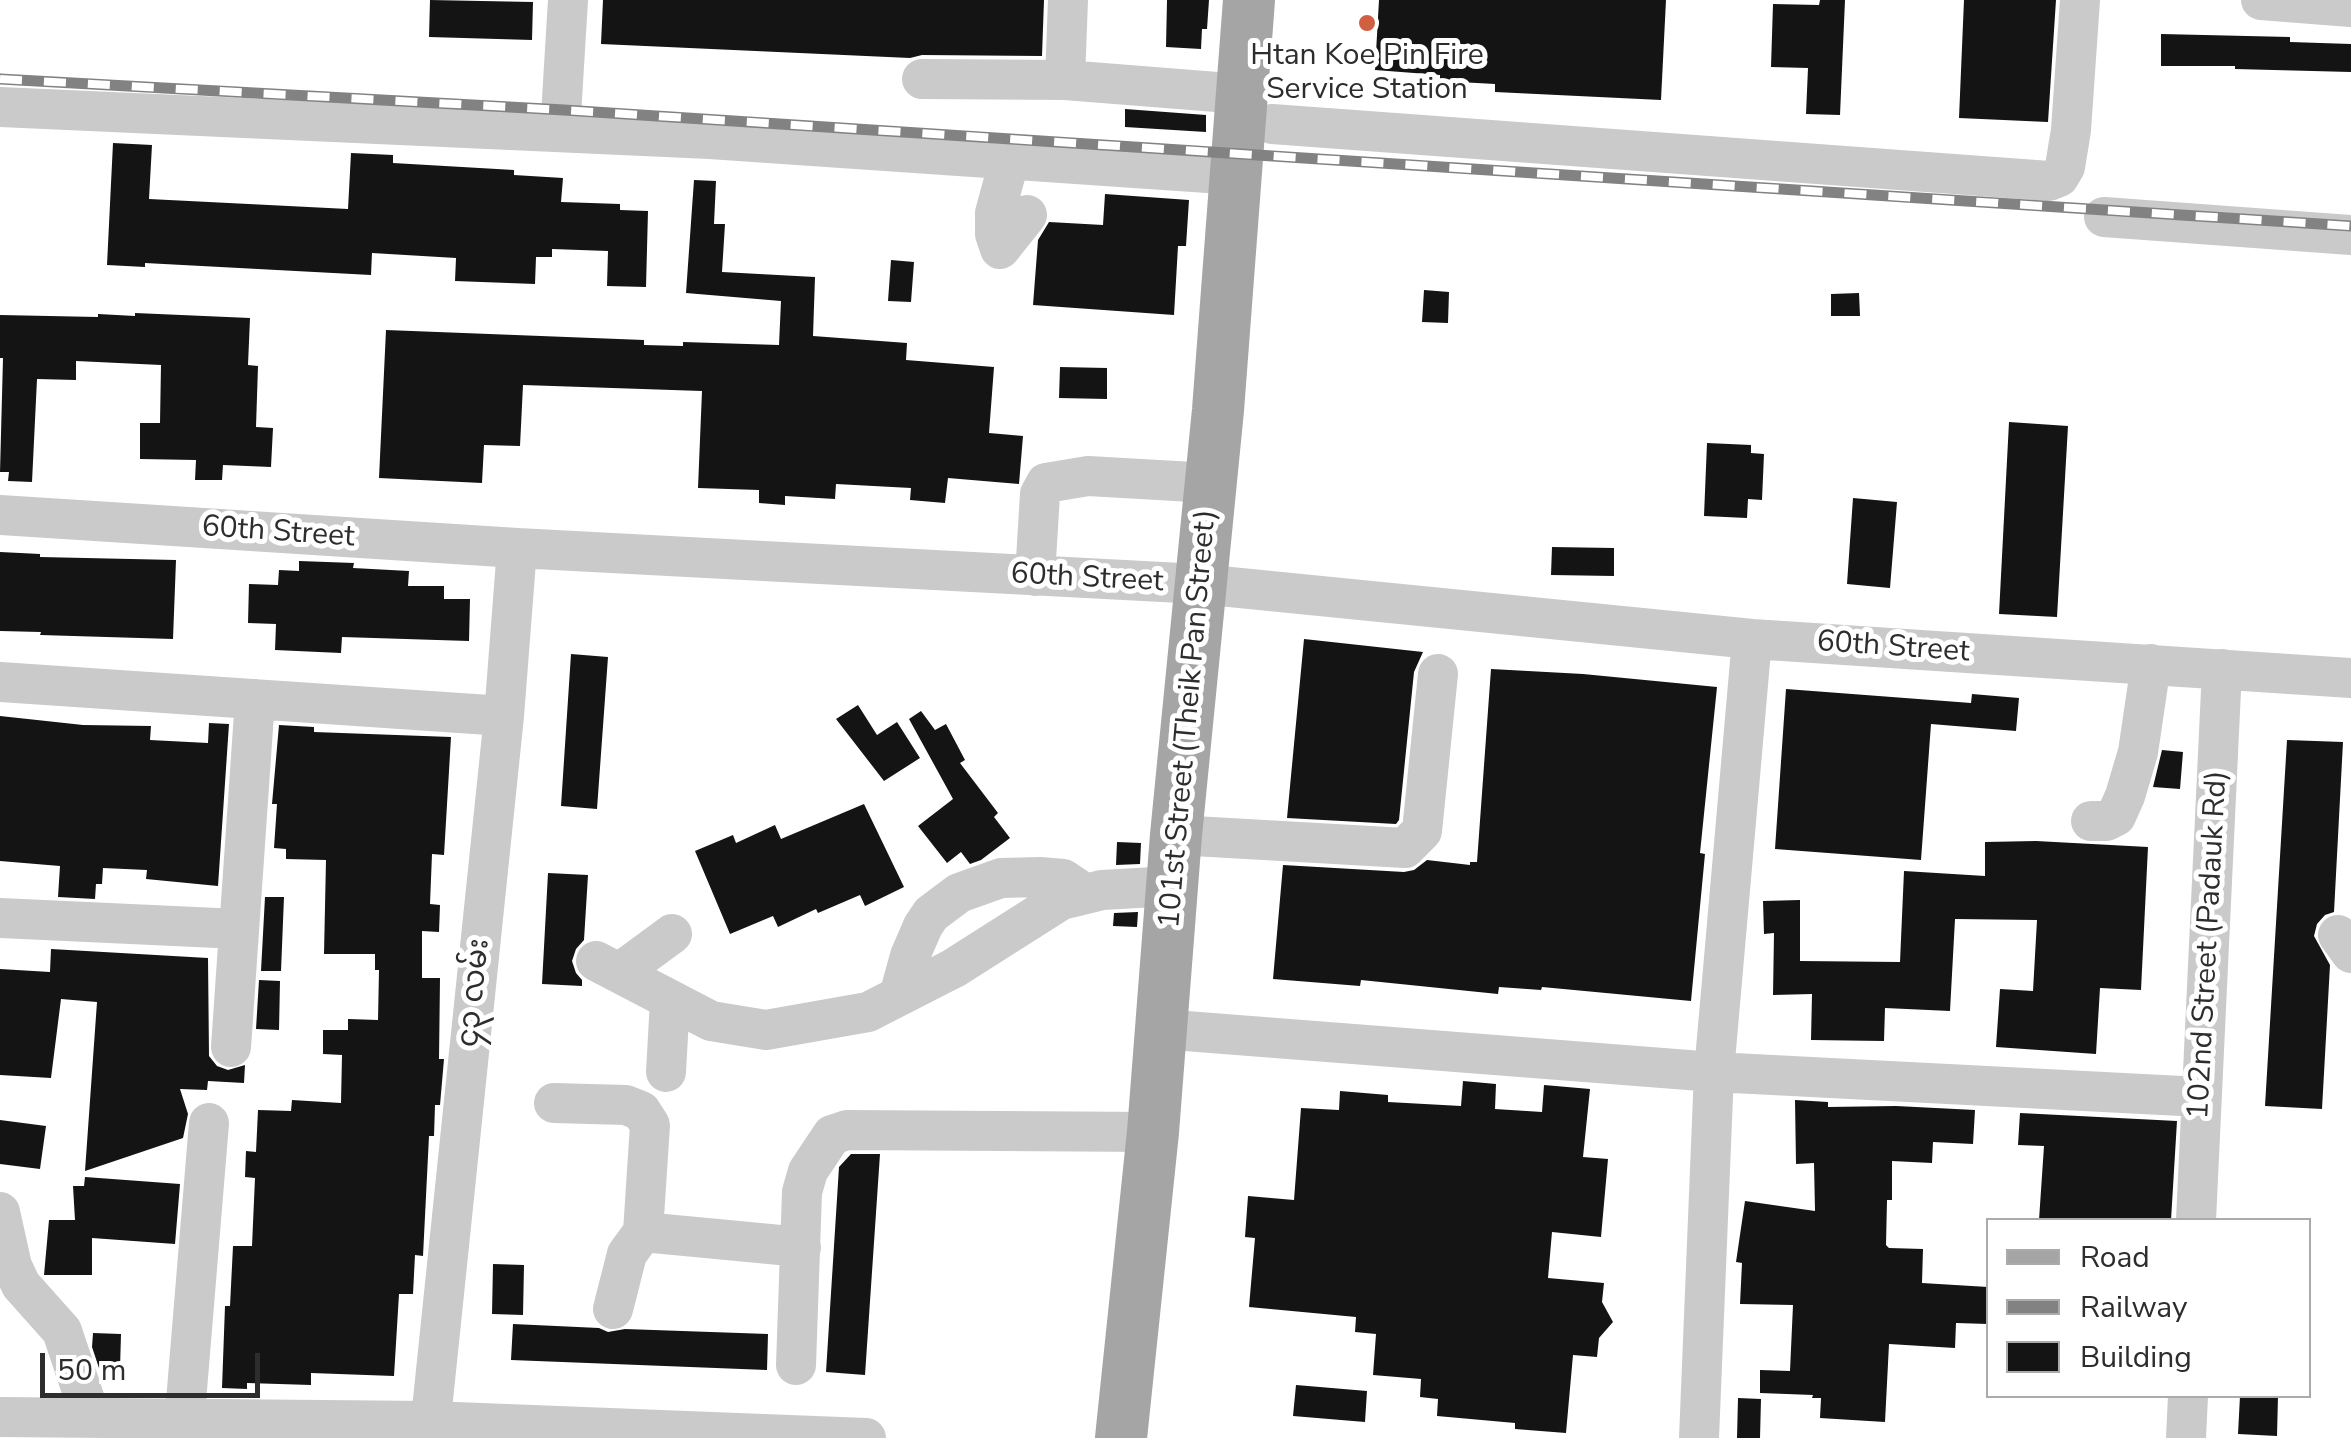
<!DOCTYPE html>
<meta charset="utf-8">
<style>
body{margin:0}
#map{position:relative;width:2351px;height:1438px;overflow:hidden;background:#fff;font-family:"Nunito Sans",sans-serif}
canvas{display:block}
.legend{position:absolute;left:1986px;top:1218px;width:325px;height:180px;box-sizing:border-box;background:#fff;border:2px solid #ababab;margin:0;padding:12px 18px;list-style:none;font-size:30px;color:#2d2d2d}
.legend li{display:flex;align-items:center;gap:20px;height:50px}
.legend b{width:50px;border:2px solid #ababab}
.scale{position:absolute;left:40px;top:1353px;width:220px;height:45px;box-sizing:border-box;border:5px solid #2d2d2d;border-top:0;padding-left:12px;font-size:30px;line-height:35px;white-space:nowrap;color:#2d2d2d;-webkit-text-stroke:8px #fff;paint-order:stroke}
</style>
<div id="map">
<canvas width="2351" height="1438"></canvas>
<ul class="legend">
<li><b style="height:12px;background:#a5a5a5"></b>Road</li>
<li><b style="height:12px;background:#828282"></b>Railway</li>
<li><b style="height:28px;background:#141414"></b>Building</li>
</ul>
<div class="scale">50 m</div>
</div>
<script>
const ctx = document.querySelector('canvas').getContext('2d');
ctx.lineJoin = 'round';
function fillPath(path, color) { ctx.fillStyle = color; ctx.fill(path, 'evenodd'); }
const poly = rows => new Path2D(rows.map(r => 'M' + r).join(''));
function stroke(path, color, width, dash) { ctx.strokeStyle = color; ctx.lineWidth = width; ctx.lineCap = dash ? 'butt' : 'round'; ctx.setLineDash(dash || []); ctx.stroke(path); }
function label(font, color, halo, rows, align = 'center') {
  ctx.font = font + ' "Nunito Sans","Noto Sans Myanmar",sans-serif'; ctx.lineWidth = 10; ctx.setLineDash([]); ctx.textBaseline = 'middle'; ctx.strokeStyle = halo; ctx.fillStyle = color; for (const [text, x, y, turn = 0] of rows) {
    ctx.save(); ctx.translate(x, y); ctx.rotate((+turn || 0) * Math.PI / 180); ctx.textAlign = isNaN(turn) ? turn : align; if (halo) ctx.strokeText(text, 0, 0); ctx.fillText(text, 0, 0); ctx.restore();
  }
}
const building = poly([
 [430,0,533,2,532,40,429,37],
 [603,0,1044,0,1042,56,922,55,910,58,601,44],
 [1167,0,1209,0,1207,29,1202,29,1201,49,1166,47],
 [1379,0,1666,0,1661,100,1495,92,1495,84,1440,81,1440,75,1375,70],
 [1820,0,1845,0,1840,115,1806,114,1808,68,1771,67,1773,4,1819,5],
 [1964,0,2056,0,2048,122,1959,118],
 [2161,34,2290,37,2290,42,2351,44,2351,72,2235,69,2235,66,2161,66],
 [1125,109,1206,115,1206,132,1125,127],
 [113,143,152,145,149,199,348,209,351,153,393,155,393,163,514,170,514,175,563,178,561,202,620,204,620,210,648,211,646,287,607,286,608,251,552,249,552,257,536,257,535,284,455,281,456,258,372,253,371,275,145,263,145,267,107,265],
 [694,180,716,181,714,224,725,224,722,272,815,277,813,336,907,343,906,360,994,367,989,433,1023,436,1019,484,948,478,945,503,910,500,911,488,836,484,835,499,785,496,785,505,759,503,759,490,698,488,702,391,523,385,520,446,484,445,482,483,379,478,386,330,644,340,644,345,683,346,683,342,779,345,781,301,686,293],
 [1105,194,1189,200,1186,246,1178,246,1174,315,1033,305,1038,240,1049,222,1103,225],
 [891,260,914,262,911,302,888,301],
 [1424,290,1449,292,1448,323,1422,322],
 [1859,293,1860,316,1831,316,1831,294],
 [135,313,250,318,248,365,258,366,256,427,273,428,271,467,223,465,222,480,195,480,196,460,140,459,140,423,160,423,161,365,76,361,76,380,37,379,32,482,8,481,9,472,0,472,3,358,0,358,0,315,98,317,98,314,135,316],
 [1060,367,1107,368,1107,399,1059,398],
 [2009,422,2068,426,2057,617,1999,614],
 [1707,443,1751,445,1751,453,1764,454,1762,500,1748,499,1747,518,1704,516],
 [1853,498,1897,502,1890,588,1847,584],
 [1552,547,1614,548,1614,576,1551,575],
 [0,552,40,554,40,557,176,560,173,639,40,635,41,632,0,631],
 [299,561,354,563,353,568,409,571,408,586,444,586,444,599,470,599,469,641,342,637,341,653,275,650,276,624,248,623,249,584,278,585,279,570,299,571],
 [1304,639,1423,652,1414,672,1399,820,1396,824,1287,818],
 [571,654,608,657,597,809,561,806],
 [1491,669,1583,674,1717,687,1700,853,1705,854,1691,1001,1542,987,1541,990,1499,987,1498,994,1361,980,1360,986,1273,979,1283,865,1404,872,1414,870,1427,860,1470,865,1470,862,1477,862],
 [1786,689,1971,703,1972,694,2019,698,2016,731,1931,724,1921,860,1775,849],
 [858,705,877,735,897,722,920,758,884,781,836,719],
 [921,711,935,730,946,724,965,760,960,763,998,813,994,817,1010,838,981,860,970,864,961,852,947,863,918,826,953,799,909,719],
 [0,716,83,725,151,726,150,740,208,743,209,723,229,724,218,886,146,879,147,870,103,868,102,884,96,884,95,899,58,897,60,866,0,861],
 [279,725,314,727,314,732,451,737,444,855,432,854,430,904,440,905,439,932,422,931,422,978,440,978,439,1059,444,1059,440,1105,435,1105,434,1136,429,1136,423,1256,415,1255,413,1294,399,1294,394,1376,311,1373,311,1385,247,1383,247,1389,222,1388,225,1306,230,1306,233,1246,252,1246,255,1178,245,1177,246,1151,256,1152,258,1110,291,1111,292,1100,341,1103,342,1055,323,1054,323,1030,348,1030,348,1019,378,1020,379,970,375,970,375,954,324,954,326,860,286,859,286,849,274,848,277,804,272,804],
 [2287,740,2343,742,2334,912,2325,915,2317,924,2314,936,2330,965,2322,1109,2265,1106],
 [2162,750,2183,752,2180,789,2153,787],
 [864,804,904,887,865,906,860,895,818,913,816,909,778,927,773,916,730,934,695,851,733,835,736,843,775,825,781,839],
 [2036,841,2148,847,2141,990,2100,988,2096,1054,1996,1047,2000,989,2033,991,2037,920,1955,919,1950,1011,1885,1008,1884,1041,1811,1040,1812,994,1773,995,1774,933,1764,934,1763,901,1800,900,1800,961,1900,962,1904,871,1985,876,1985,842],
 [1117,842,1141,843,1140,864,1116,865],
 [548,873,588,875,584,940,576,949,572,961,576,973,582,980,582,986,542,984],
 [265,897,284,897,281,971,261,971],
 [1138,912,1137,927,1113,926,1114,913],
 [51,949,208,958,209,1056,217,1066,228,1070,245,1065,244,1083,208,1081,207,1090,180,1089,188,1114,183,1138,85,1171,97,1002,61,999,51,1078,0,1075,0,969,50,972],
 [259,980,280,981,279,1030,256,1029],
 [1463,1081,1496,1084,1495,1109,1542,1112,1544,1085,1590,1089,1583,1157,1608,1159,1601,1237,1552,1232,1548,1278,1604,1283,1602,1302,1613,1322,1599,1338,1597,1357,1573,1355,1566,1433,1515,1429,1515,1423,1437,1416,1438,1399,1420,1397,1421,1379,1373,1375,1376,1334,1355,1332,1356,1317,1249,1307,1255,1238,1245,1237,1248,1196,1294,1200,1301,1108,1339,1110,1340,1091,1388,1095,1388,1102,1461,1106],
 [1795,1100,1828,1102,1828,1107,1896,1106,1975,1110,1973,1144,1933,1142,1932,1163,1892,1161,1892,1200,1887,1200,1886,1245,1889,1248,1923,1249,1922,1283,1988,1287,1988,1324,1956,1323,1955,1348,1889,1344,1885,1422,1820,1418,1821,1398,1812,1398,1813,1395,1760,1393,1760,1370,1790,1371,1793,1305,1740,1304,1742,1263,1736,1262,1745,1201,1815,1211,1814,1163,1796,1164],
 [2020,1113,2177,1121,2171,1220,2039,1220,2044,1146,2018,1145],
 [0,1120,46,1126,40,1169,0,1164],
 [851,1154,880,1154,865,1375,826,1372,839,1167],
 [85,1177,180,1184,175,1244,92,1238,92,1275,44,1275,49,1220,75,1220,73,1186,84,1186],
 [493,1264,524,1265,523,1315,492,1314],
 [513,1324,599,1328,608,1332,625,1329,768,1334,767,1370,511,1360],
 [93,1333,121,1334,120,1369,99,1368,92,1347],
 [1296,1385,1367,1391,1365,1422,1293,1416],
 [2240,1396,2278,1396,2277,1436,2238,1434],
 [1738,1398,1761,1399,1760,1438,1737,1438]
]);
const minor = poly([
 [1068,0,1065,80,1242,94],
 [2261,0,2351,7],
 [922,79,1065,80],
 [0,107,710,139,1237,175],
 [1272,124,2049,181,2059,177,2065,167,2071,130,2080,0],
 [560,132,568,0],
 [1010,158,995,213,995,234,1000,249,1027,215],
 [2104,217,2351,235],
 [0,515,517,548,1200,584,1752,639,2351,678],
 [1035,576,1040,494,1046,483,1088,476,1211,483],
 [0,682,504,716],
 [2091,821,2106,821,2116,816,2125,796,2138,752,2151,664],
 [1176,835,1405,848,1422,831,1438,674],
 [0,918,239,929],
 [2338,935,2351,953],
 [596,961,711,1021,766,1030,868,1012,954,968,1061,900,1102,890,1173,886],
 [619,973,672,934],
 [899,996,910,956,923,926,931,914,959,893,1001,878,1040,877,1063,879,1084,893],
 [1160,1029,1714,1072,2201,1097],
 [231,1047,255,699],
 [666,1072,670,1000],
 [554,1103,626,1105,641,1111,650,1125,643,1232],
 [0,1212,12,1266,21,1285,62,1331,91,1418],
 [2196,1220,2222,669],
 [613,1309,627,1254,643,1232,801,1247],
 [796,1365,802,1192,808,1171,832,1135,847,1130,1153,1132],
 [0,1417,430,1421,866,1438],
 [183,1438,209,1123],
 [429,1438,504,716,517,548],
 [1699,1438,1714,1072,1752,639],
 [2186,1438,2188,1396]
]);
const major = poly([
 [1121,1438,1153,1132,1176,835,1218,410,1249,0]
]);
const rail = poly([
 [0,79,564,110,2351,226]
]);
const markers = [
 [1367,23,10,"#d15f42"]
];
const poiNames = [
 ["Htan Koe Pin Fire",1367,57],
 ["Service Station",1367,91]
];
const streetNames = [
 ["60th Street",278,533,4],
 ["60th Street",1087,579,3],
 ["60th Street",1893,648,4],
 ["101st Street (Theik Pan Street)",1189,719,-85],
 ["102nd Street (Padauk Rd)",2209,945,-87],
 ["၄၃ လမ်း",475,993,-84]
];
fillPath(building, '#141414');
stroke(minor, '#cacaca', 40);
stroke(major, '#a5a5a5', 52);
stroke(rail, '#828282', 11);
stroke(rail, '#fff', 8, [22]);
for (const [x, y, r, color] of markers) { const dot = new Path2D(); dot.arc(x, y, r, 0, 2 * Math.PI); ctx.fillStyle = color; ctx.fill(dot); stroke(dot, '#fff', 4); }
label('30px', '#2d2d2d', '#fff', poiNames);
label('30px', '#2d2d2d', '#fff', streetNames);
</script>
